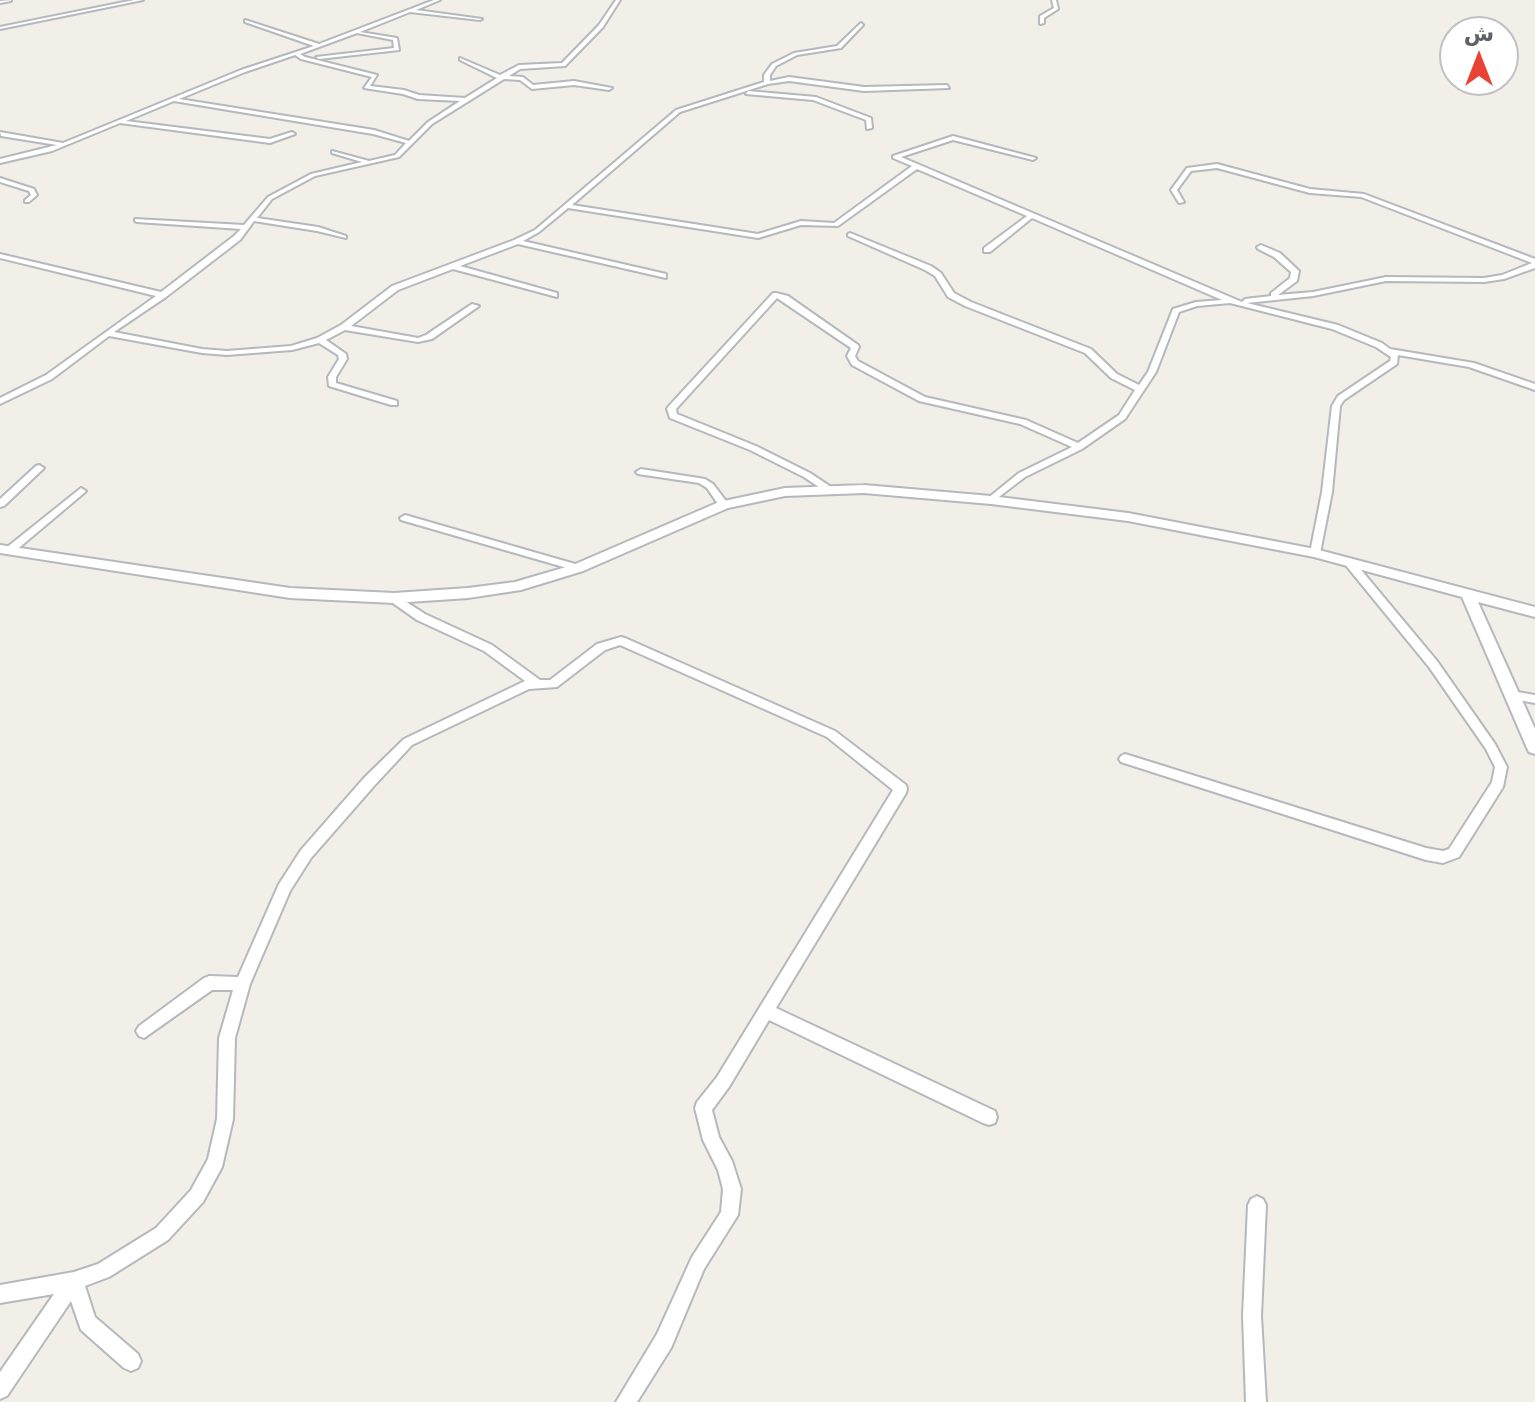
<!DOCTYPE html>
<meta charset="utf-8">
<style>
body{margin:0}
#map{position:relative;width:1535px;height:1402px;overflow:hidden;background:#f1efe8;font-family:"DejaVu Sans",Vazirmatn,sans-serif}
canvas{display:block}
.north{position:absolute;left:1439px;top:16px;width:80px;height:80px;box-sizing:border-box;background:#fff;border:2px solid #bfc1c3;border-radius:50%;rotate:0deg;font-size:22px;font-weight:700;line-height:32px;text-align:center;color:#5f6368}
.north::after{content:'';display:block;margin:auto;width:28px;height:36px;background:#ea4335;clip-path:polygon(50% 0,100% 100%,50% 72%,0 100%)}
</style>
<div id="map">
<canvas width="1535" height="1402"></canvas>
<div class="north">ش</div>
</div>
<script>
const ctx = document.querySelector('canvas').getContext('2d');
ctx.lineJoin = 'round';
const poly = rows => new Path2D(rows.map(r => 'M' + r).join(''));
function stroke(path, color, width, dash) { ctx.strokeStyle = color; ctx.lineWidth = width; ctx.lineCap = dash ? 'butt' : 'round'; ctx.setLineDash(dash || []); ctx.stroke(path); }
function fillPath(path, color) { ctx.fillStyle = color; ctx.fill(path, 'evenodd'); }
const minor = poly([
 [11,0,11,1,0,3,0,1,11,0],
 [134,0,143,0,0,29,0,27,134,0],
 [434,0,440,0,416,10,482,19,480,20,410,12,360,32,397,38,399,50,319,59,316,57,394,48,393,40,357,33,300,54,305,57,377,75,370,86,404,90,419,95,465,98,497,78,460,60,460,58,500,75,519,65,562,63,599,25,616,0,620,0,603,27,565,66,520,69,509,76,523,77,533,85,574,81,612,88,609,90,574,85,532,89,520,80,504,79,432,124,399,157,315,176,272,199,257,218,318,227,346,236,346,238,317,231,254,221,240,240,166,297,114,332,202,349,227,351,291,346,317,338,341,325,392,286,514,240,535,230,676,110,764,82,764,75,772,64,794,53,837,46,861,23,863,25,841,48,797,55,776,66,770,75,770,81,789,77,864,87,947,85,949,88,864,91,789,81,768,84,680,112,572,205,758,234,801,221,834,223,912,166,893,158,893,156,953,136,1036,158,1033,160,953,140,901,157,1242,302,1245,299,1271,296,1271,293,1290,278,1291,272,1274,257,1258,249,1257,247,1261,245,1280,253,1299,271,1297,281,1278,295,1313,292,1386,277,1484,278,1502,275,1532,263,1361,197,1310,193,1217,168,1191,171,1177,190,1184,202,1179,203,1171,190,1187,168,1217,164,1310,189,1364,194,1535,259,1535,268,1504,279,1484,282,1386,281,1313,296,1247,303,1338,325,1382,343,1390,349,1474,363,1535,384,1535,390,1469,367,1398,355,1397,364,1344,400,1340,406,1332,492,1320,553,1315,556,1310,553,1322,492,1332,406,1338,396,1390,361,1391,357,1376,347,1332,329,1230,303,1197,306,1179,312,1156,372,1125,419,1082,449,1025,477,991,503,986,500,988,498,1019,473,1072,447,1020,424,919,401,852,365,847,356,851,348,777,298,676,409,677,414,756,446,810,473,831,487,831,491,825,491,804,477,750,450,670,418,667,409,668,407,773,293,776,293,788,296,858,345,859,347,855,356,858,361,925,397,1026,420,1078,443,1119,415,1135,390,1111,378,1085,353,965,306,948,297,935,276,925,270,848,236,848,234,850,233,931,266,941,273,954,293,971,302,1091,349,1117,374,1139,385,1148,372,1173,309,1196,302,1222,300,1032,218,990,252,984,252,984,248,1027,216,917,169,838,226,801,225,758,238,568,208,539,232,523,241,666,274,666,278,518,244,460,266,557,293,557,297,453,269,398,290,351,326,418,338,426,335,472,304,479,306,432,339,418,342,345,330,326,340,346,354,347,359,336,377,336,383,397,401,397,405,391,405,329,386,328,377,339,359,338,355,319,343,292,350,227,355,202,353,109,336,52,379,0,404,0,398,46,375,156,296,0,258,0,254,161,292,234,236,241,229,137,222,135,221,135,219,244,225,268,197,311,174,362,162,332,153,332,151,369,161,395,155,406,143,373,134,174,101,126,121,270,139,292,132,295,134,270,143,120,123,52,151,0,163,0,159,57,145,1,136,0,132,63,143,241,70,314,46,245,22,245,20,319,44,434,0],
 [295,55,301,59,372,77,364,88,403,94,418,99,460,101,428,122,409,141,374,130,179,99,245,72,295,55],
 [1052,0,1056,0,1058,9,1044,18,1044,23,1040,24,1040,16,1054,8,1052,0],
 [748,91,816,97,871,118,872,128,867,129,866,120,813,100,746,94,748,91],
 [0,178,34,189,37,195,29,202,25,202,25,200,31,195,29,191,0,182,0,178],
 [39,465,44,468,42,470,4,506,0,507,0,499,36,466,39,465],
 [641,469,705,479,713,484,729,505,724,508,720,507,707,488,699,483,638,474,636,472,641,469],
 [81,488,86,491,84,493,14,552,6,552,5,550,6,548,81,488],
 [405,515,582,566,583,568,582,570,574,570,401,520,400,518,405,515],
 [1348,558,1352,559,1437,661,1495,744,1507,767,1503,787,1459,857,1443,863,1426,860,1121,762,1119,759,1121,756,1125,754,1426,848,1443,851,1449,849,1492,782,1495,767,1486,749,1429,667,1344,563,1343,561,1348,558],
 [394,594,425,614,492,645,540,680,550,680,597,644,621,637,625,638,835,731,906,785,907,789,906,793,776,1008,995,1111,997,1117,995,1123,989,1125,983,1123,769,1020,729,1087,712,1110,719,1137,732,1161,741,1189,738,1215,704,1269,671,1348,637,1402,616,1402,657,1334,692,1257,721,1212,723,1189,718,1170,703,1140,695,1108,697,1102,717,1077,893,790,827,737,620,645,605,650,557,687,529,689,412,745,374,786,311,858,290,891,250,984,235,1038,233,1119,222,1167,203,1202,168,1240,109,1277,85,1286,95,1317,138,1354,141,1361,138,1368,131,1371,124,1368,81,1330,71,1301,7,1396,0,1399,0,1372,54,1294,0,1303,0,1285,74,1272,98,1264,156,1228,191,1190,208,1159,217,1119,219,1038,233,990,212,990,144,1038,139,1036,136,1031,139,1026,204,978,209,976,238,977,279,884,301,850,364,778,404,739,525,681,484,651,417,620,390,601,389,598,394,594],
 [1512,691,1535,695,1535,703,1508,698,1506,695,1508,692,1512,691],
 [1257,1196,1263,1199,1266,1205,1261,1316,1266,1402,1246,1402,1243,1316,1248,1205,1251,1199,1257,1196]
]);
const tertiary = poly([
 [864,485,991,496,1128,513,1315,549,1535,607,1535,617,1478,602,1535,729,1535,754,1529,752,1527,748,1462,597,1314,557,1128,521,991,504,864,493,785,496,728,508,583,571,521,590,468,598,394,603,290,598,0,553,0,545,290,588,394,593,468,588,515,582,573,565,719,502,785,488,864,485]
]);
stroke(minor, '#b5b8bc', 4);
stroke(tertiary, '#b5b8bc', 4);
fillPath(minor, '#fff');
fillPath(tertiary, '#fff');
</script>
